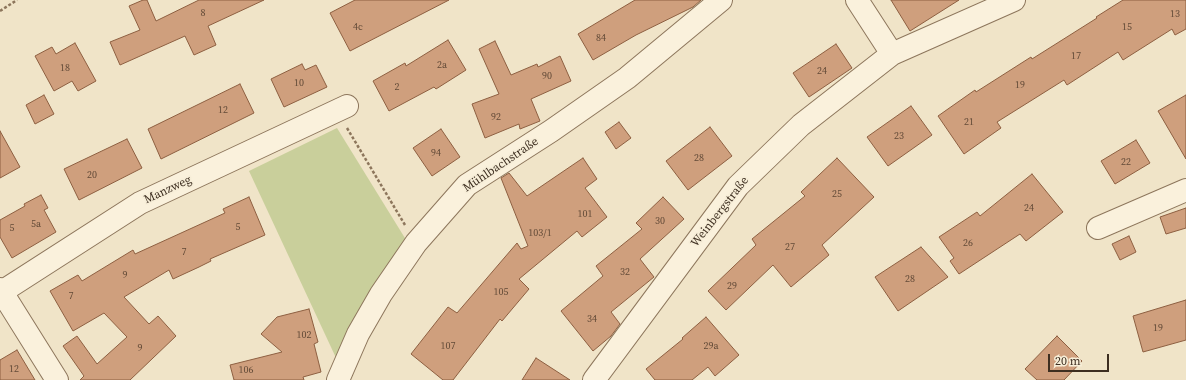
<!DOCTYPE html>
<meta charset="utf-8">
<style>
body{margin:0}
#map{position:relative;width:1186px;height:380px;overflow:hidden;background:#f0e4c8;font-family:"Source Serif 4",serif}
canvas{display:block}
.scale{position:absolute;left:1048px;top:354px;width:61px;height:18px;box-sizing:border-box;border:2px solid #3d2e20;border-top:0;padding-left:5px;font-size:12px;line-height:14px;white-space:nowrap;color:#3d2e20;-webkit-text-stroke:3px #f7eed8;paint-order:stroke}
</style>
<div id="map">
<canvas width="1186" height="380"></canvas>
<div class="scale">20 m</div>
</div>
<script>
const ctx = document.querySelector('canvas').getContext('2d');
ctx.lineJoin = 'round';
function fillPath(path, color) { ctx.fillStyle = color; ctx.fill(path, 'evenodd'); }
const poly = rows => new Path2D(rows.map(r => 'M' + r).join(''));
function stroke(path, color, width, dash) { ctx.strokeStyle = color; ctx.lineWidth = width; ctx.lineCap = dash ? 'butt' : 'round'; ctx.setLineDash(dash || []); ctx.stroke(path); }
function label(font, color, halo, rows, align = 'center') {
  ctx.font = font + ' "Source Serif 4",serif'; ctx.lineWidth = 3.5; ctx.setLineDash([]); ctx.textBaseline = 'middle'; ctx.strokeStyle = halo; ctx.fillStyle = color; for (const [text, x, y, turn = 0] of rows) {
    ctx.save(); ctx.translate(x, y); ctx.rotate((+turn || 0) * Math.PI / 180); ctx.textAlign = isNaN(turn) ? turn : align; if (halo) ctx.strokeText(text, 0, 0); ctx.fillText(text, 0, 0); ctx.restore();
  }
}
const green = poly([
 [337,128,408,243,337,360,249,171]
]);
const building = poly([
 [143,0,147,0,156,21,199,0,264,0,208,26,216,45,194,55,185,36,120,65,110,42,140,30,129,6,143,0],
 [355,0,449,0,350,51,330,13,355,0],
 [635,0,701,0,693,7,636,35,593,60,578,34,635,0],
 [891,0,959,0,910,31,891,0],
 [1123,0,1186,0,1186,29,1175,35,1172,29,1123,60,1118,52,1067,85,1064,80,997,122,1001,128,964,154,938,116,975,90,976,92,1031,57,1032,59,1097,18,1096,17,1123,0],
 [448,40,466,70,436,89,434,87,389,111,373,81,405,63,406,66,448,40],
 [495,41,511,75,537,64,538,67,560,56,571,81,531,99,540,121,520,129,519,124,485,138,472,104,499,94,479,49,495,41],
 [75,43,96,81,78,91,72,81,54,91,35,56,52,47,56,54,75,43],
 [836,44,852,68,809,97,793,73,836,44],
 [302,64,305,70,316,65,327,87,284,107,271,79,302,64],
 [240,84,254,113,161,159,148,129,240,84],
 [44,95,54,114,35,124,26,105,44,95],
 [1186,95,1186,159,1158,111,1186,95],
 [911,106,932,135,888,166,867,137,911,106],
 [619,122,631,138,616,149,605,132,619,122],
 [710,127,732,156,688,190,666,161,710,127],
 [441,129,460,157,432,176,413,148,441,129],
 [0,131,20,167,0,178,0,131],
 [127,139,142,168,79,200,64,169,127,139],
 [1136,140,1150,163,1115,184,1101,161,1136,140],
 [583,158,597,179,585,188,607,217,582,237,577,231,519,279,529,289,502,321,500,319,453,380,443,380,411,354,448,307,457,313,517,243,521,249,528,246,501,178,509,173,527,196,583,158],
 [837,158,874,197,822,245,829,255,791,287,773,265,726,310,708,291,756,245,752,239,805,196,801,192,837,158],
 [1032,174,1063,212,1026,241,1020,234,959,274,950,261,954,258,939,237,977,212,980,216,1032,174],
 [41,195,48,208,44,210,56,232,12,258,0,237,0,220,25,206,24,204,41,195],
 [249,197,265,235,210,259,211,261,199,267,173,279,169,270,124,297,149,324,158,316,176,336,130,380,80,380,84,376,63,346,77,336,97,364,127,337,104,313,73,331,50,291,78,275,82,281,133,250,135,254,225,213,223,209,249,197],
 [663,197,684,219,640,259,654,277,611,312,620,324,611,336,593,351,561,311,603,276,596,266,642,229,636,223,663,197],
 [1186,208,1186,228,1166,234,1160,217,1186,208],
 [1129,236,1136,252,1120,260,1112,244,1129,236],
 [921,247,948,277,898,311,875,277,921,247],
 [1186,300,1186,340,1143,352,1133,316,1186,300],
 [309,309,318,342,314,344,321,372,303,377,304,380,234,380,230,365,282,352,261,334,277,317,309,309],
 [706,317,739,355,715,376,708,367,692,380,655,380,646,369,683,339,682,338,706,317],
 [1057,336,1082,361,1064,380,1037,380,1025,369,1057,336],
 [17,350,35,380,0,380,0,360,17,350],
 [536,358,570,380,522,380,536,358]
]);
const path = poly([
 [0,11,17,0],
 [347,128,405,225]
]);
const street = poly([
 [857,0,892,54,1014,0],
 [1098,228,1186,190],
 [0,289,57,380],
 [0,293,140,203,347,106],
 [338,380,358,334,381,294,416,243,467,185,551,131,627,78,721,0],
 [594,380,738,186,801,125,892,54]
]);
const numberNames = [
 ["8",203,13],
 ["13",1175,14],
 ["4c",358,27],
 ["15",1127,27],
 ["84",601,38],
 ["17",1076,56],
 ["2a",442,65],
 ["18",65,68],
 ["24",822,71],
 ["90",547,76],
 ["10",299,83],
 ["19",1020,85],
 ["2",397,87],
 ["12",223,110],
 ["92",496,117],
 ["21",969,122],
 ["23",899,136],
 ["94",436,153],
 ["28",699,158],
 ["22",1126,162],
 ["20",92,175],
 ["25",837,194],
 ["24",1029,208],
 ["101",585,214],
 ["30",660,221],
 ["5a",36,224],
 ["5",238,227],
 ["5",12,228],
 ["103/1",540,233],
 ["26",968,243],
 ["27",790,247],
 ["7",184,252],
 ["32",625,272],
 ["9",125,275],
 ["28",910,279],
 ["29",732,286],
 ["105",501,292],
 ["7",71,296],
 ["34",592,319],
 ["19",1158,328],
 ["102",304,335],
 ["107",448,346],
 ["29a",711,346],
 ["9",140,348],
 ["12",14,369],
 ["106",246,370]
];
const streetNames = [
 ["Mühlbachstraße",501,165,-34],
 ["Manzweg",168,190,-25],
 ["Weinbergstraße",720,212,-52]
];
fillPath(green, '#c9cf9b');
fillPath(building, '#cf9f7d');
stroke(building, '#8d5f41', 1);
stroke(street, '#8d765c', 24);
stroke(path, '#8d765c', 2.5, [3, 2]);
stroke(street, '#faf1dc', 22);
label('10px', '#624a37', null, numberNames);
label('12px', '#3d2e20', '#f7eed8', streetNames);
</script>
